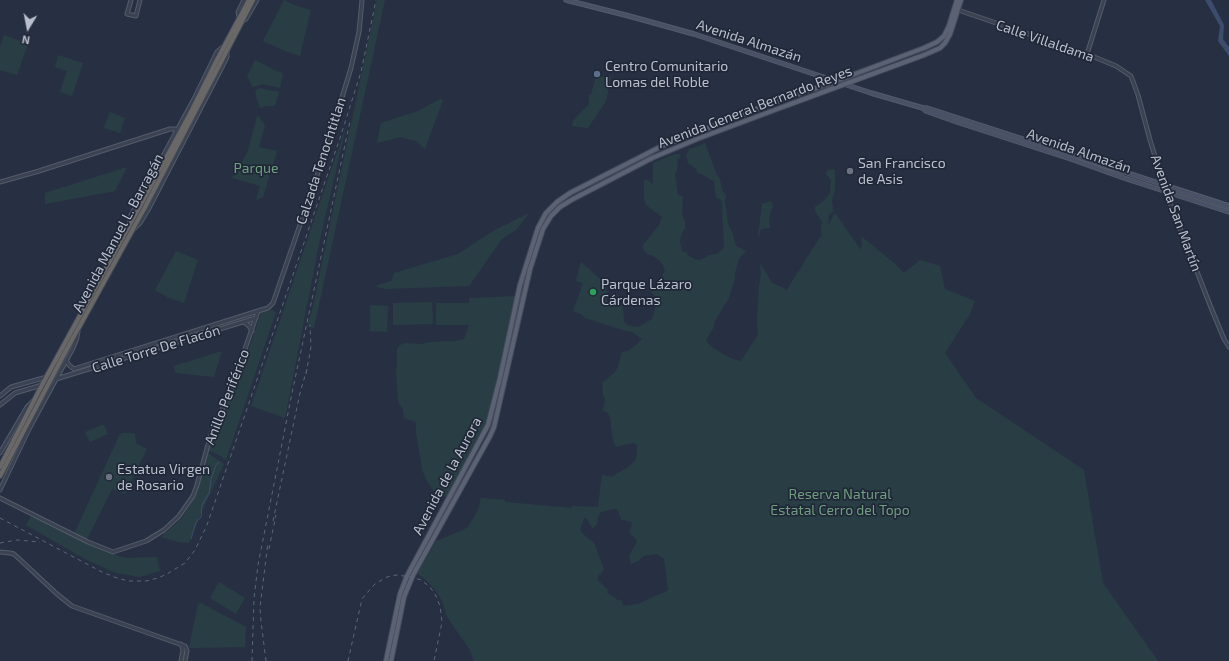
<!DOCTYPE html>
<meta charset="utf-8">
<style>
body{margin:0}
#map{position:relative;width:1229px;height:661px;overflow:hidden;background:#273043;font-family:"Exo 2",sans-serif}
canvas{display:block}
.north{position:absolute;left:8px;top:8px;width:40px;height:40px;-webkit-text-stroke:3px #202838;paint-order:stroke;rotate:190deg;font-size:11px;font-weight:700;line-height:16px;text-align:center;color:#b9bfcd}
.north::after{content:'';display:block;margin:auto;width:14px;height:18px;background:#b9bfcd;clip-path:polygon(50% 0,100% 100%,50% 72%,0 100%)}
</style>
<div id="map">
<canvas width="1229" height="661"></canvas>
<div class="north">N</div>
</div>
<script>
const ctx = document.querySelector('canvas').getContext('2d');
ctx.lineJoin = 'round';
function fillPath(path, color) { ctx.fillStyle = color; ctx.fill(path, 'evenodd'); }
const poly = rows => new Path2D(rows.map(r => 'M' + r).join(''));
function stroke(path, color, width, dash) { ctx.strokeStyle = color; ctx.lineWidth = width; ctx.lineCap = dash ? 'butt' : 'round'; ctx.setLineDash(dash || []); ctx.stroke(path); }
function label(font, color, halo, rows, align = 'center') {
  ctx.font = font + ' "Exo 2",sans-serif'; ctx.lineWidth = 3.5; ctx.setLineDash([]); ctx.textBaseline = 'middle'; ctx.strokeStyle = halo; ctx.fillStyle = color; for (const [text, x, y, turn = 0] of rows) {
    ctx.save(); ctx.translate(x, y); ctx.rotate((+turn || 0) * Math.PI / 180); ctx.textAlign = isNaN(turn) ? turn : align; if (halo) ctx.strokeText(text, 0, 0); ctx.fillText(text, 0, 0); ctx.restore();
  }
}
const green = poly([
 [284,0,297,6,311,10,300,56,285,51,263,41],
 [377,0,385,0,314,328,307,326,313,306],
 [4,35,28,44,17,75,0,70,0,47],
 [58,55,83,63,72,96,60,92,67,71,55,67],
 [255,60,276,71,283,73,280,88,263,84,254,87,252,86,250,81,247,77],
 [607,75,611,76,606,101,588,128,572,126,573,121,589,104,589,95,591,95,596,76,600,76,606,77],
 [259,88,279,92,275,106,266,106,260,108,255,92],
 [440,99,443,100,425,149,416,141,401,137,377,143,381,123,418,111],
 [110,112,125,118,120,133,104,128],
 [257,116,259,117,265,125,259,147,277,151,263,197,256,200,260,186,232,178,241,163,248,151],
 [347,123,320,239,285,418,251,406],
 [705,143,716,173,720,179,722,190,726,195,725,201,728,224,733,234,734,240,736,246,746,251,739,259,735,273,735,279,729,298,716,319,714,323,714,327,706,340,709,344,713,348,727,356,733,359,741,361,758,335,757,321,759,287,761,274,760,263,772,283,782,287,786,291,822,234,821,231,822,222,815,211,815,207,821,203,830,194,831,180,826,174,828,170,833,169,835,171,835,190,832,200,833,211,829,215,828,225,835,213,861,250,862,237,893,262,904,273,920,260,940,266,945,289,975,301,970,314,945,353,976,398,1084,470,1103,583,1158,661,474,661,470,650,447,617,443,603,437,592,427,581,417,573,436,541,463,530,468,527,478,510,481,498,505,500,505,502,572,508,572,506,598,507,602,475,612,477,617,473,627,468,635,461,637,454,637,445,634,443,627,444,616,447,613,440,610,417,607,412,603,411,605,400,603,394,602,383,614,373,618,367,622,352,628,351,636,345,642,339,632,332,626,331,585,318,581,314,573,311,583,283,576,281,581,262,606,284,607,301,610,302,615,296,618,295,623,309,624,321,627,325,638,327,652,319,657,303,657,299,651,291,658,290,661,290,665,289,665,283,662,275,665,271,663,265,658,259,651,255,647,254,643,249,643,245,659,225,662,217,646,205,644,198,644,185,645,179,653,184,653,163,675,154,679,154,681,157,677,159,678,166,675,175,678,195,683,196,682,215,685,221,685,228,681,235,680,242,682,251,687,253,687,255,693,258,694,259,700,260,710,255,717,254,722,250,724,246,722,203,720,199,716,198,714,181,699,173,698,174,696,169,688,163,686,156,689,149,699,146],
 [613,509,617,509,622,520,628,521,632,523,630,531,631,535,636,539,637,542,629,556,631,564,638,561,643,556,648,555,657,554,662,558,664,558,668,590,665,592,655,596,638,604,625,606,622,603,623,601,618,600,607,593,608,590,598,580,598,576,604,570,596,548,594,543,582,533,580,530,584,518,587,518,589,524,591,525,592,529,597,524,598,517,601,512],
 [127,167,115,191,45,204,45,193],
 [771,201,773,206,771,210,769,218,770,228,761,229,759,236,758,236,762,204],
 [529,213,517,229,502,239,469,286,386,289,377,287,378,285,391,281,394,273,458,254,493,231],
 [176,251,198,260,184,303,167,297,155,290],
 [515,296,497,380,486,422,482,434,448,497,439,495,434,491,430,486,425,477,422,469,416,433,416,422,404,418,403,409,398,402,396,368,397,368,397,349,400,345,405,343,422,344,429,342,456,341,464,339,469,325,436,325,436,303,469,303,469,298,474,298],
 [432,302,433,324,393,325,393,303],
 [370,305,388,306,387,332,370,331],
 [272,310,276,312,226,460,219,455,208,450,212,438,237,384,261,313],
 [252,315,254,317,191,337,190,334],
 [222,351,214,377,175,373,174,366],
 [101,425,104,425,108,434,90,442,85,432],
 [122,433,129,433,135,434,136,443,147,449,125,494,112,489,87,539,74,534,119,436],
 [208,453,224,464,201,513,189,543,178,542,161,537,181,519,190,506,196,493],
 [31,516,102,550,125,558,157,557,160,571,140,577,116,573,85,559,26,525],
 [219,582,245,598,236,614,210,598],
 [201,603,246,627,245,647,189,648,198,604]
]);
const water = poly([
 [1205,0,1211,0,1224,25,1223,39,1229,47,1229,56,1218,41,1220,26]
]);
const stream = poly([
 [191,539,196,522,201,517,202,505,209,493,211,479,216,465,219,462]
]);
const tertiary = poly([
 [131,0,127,14,136,16,140,0],
 [958,10,1087,54,1116,66,1131,76,1138,95,1150,140,1167,195,1212,310,1224,339,1229,347],
 [239,17,238,12,244,0],
 [242,21,246,19,257,0],
 [1087,54,1104,0],
 [0,182,39,171,170,129,178,129],
 [129,224,130,217,194,99,217,52,223,47],
 [135,228,140,223,148,210,222,67,227,57,227,51],
 [244,322,249,326,252,331],
 [66,360,69,365,74,369,83,366,258,311,268,308,273,303,323,158,340,104,351,68,359,32,362,0],
 [56,379,256,318],
 [0,396,11,387,47,377],
 [0,405,15,393,42,385],
 [0,453,27,407,33,401],
 [0,490,29,429,73,348,77,338,78,331],
 [0,498,88,542,113,552,146,541,164,530,179,516,193,496,197,485,211,434,231,390,258,311],
 [0,552,10,553,14,554,57,594,72,606,185,646,187,651,185,661],
 [181,661,183,650,181,644]
]);
const secondary = poly([
 [566,0,629,16,694,34,871,93,923,108,927,108,1229,206],
 [923,108,926,111,957,122,1071,159,1124,178,1229,212]
]);
const primary = poly([
 [924,48,937,42,944,36,949,26,957,0],
 [924,55,940,48,945,43,950,34,961,0],
 [386,661,400,594,407,576,488,425,500,378,520,285,538,228,546,213,557,202,570,193,662,146,754,110,787,98],
 [391,661,404,597,408,587,413,575,490,436,494,427,530,269,543,229,551,216,560,207,573,199,652,158,697,139,788,105]
]);
const trunk = poly([
 [218,58,249,0],
 [222,60,253,0],
 [0,467,42,385,139,208],
 [0,476,62,358,144,209]
]);
const rail = poly([
 [306,374,311,347,310,325],
 [0,518,100,571,114,577,128,581,146,581,158,578,167,574,185,563,195,550,207,525,340,138,361,72,376,0],
 [273,521,300,393,307,369],
 [0,543,17,540,40,542],
 [269,549,276,515],
 [252,661,254,598,258,565,292,393,350,121],
 [266,661,261,621,260,607,268,542],
 [348,661,362,599,366,594,375,584,387,577,396,575,412,577,421,580,430,587,436,596,440,606,442,622,434,661]
]);
const primaryBridge = poly([
 [787,98,831,83,924,48],
 [788,105,924,55]
]);
const trunkBridge = poly([
 [139,208,190,114,218,58],
 [144,209,222,60]
]);
const markers = [
 [597,74,4,"#5c6f8a"],
 [850,171,4,"#6b7280"],
 [593,292,4,"#2e9e5b"],
 [109,477,4,"#6b7280"]
];
const streetNames = [
 ["Avenida Almazán",749,41,18],
 ["Calle Villaldama",1045,41,19],
 ["Avenida General Bernardo Reyes",755,107,-21],
 ["Avenida Almazán",1079,151,19],
 ["Calzada Tenochtitlan",321,161,-72],
 ["Avenida San Martín",1176,213,70],
 ["Avenida Manuel L. Barragán",118,233,-62],
 ["Calle Torre De Flacón",156,349,-17],
 ["Anillo Periférico",227,397,-69],
 ["Avenida de la Aurora",447,476,-62]
];
const poiNames = [
 ["Centro Comunitario",605,66],
 ["Lomas del Roble",605,82],
 ["San Francisco",858,163],
 ["de Asis",858,179],
 ["Parque Lázaro",601,284],
 ["Cárdenas",601,300],
 ["Estatua Virgen",117,469],
 ["de Rosario",117,485]
];
const parkNames = [
 ["Parque",256,168],
 ["Reserva Natural",840,494],
 ["Estatal Cerro del Topo",840,510]
];
fillPath(green, '#293e44');
fillPath(water, '#3d4c6c');
stroke(stream, '#3d4c6c', 1);
stroke(tertiary, '#545b6a', 5);
stroke(secondary, '#545b6a', 5.5);
stroke(primary, '#454c5c', 6);
stroke(trunk, '#434b5a', 6);
stroke(tertiary, '#3b4353', 3);
stroke(secondary, '#495166', 3.5);
stroke(primary, '#5a6273', 4);
stroke(trunk, '#6a6866', 4);
stroke(rail, '#5e667a', 1, [4, 4]);
stroke(primaryBridge, '#454c5c', 6, []);
stroke(trunkBridge, '#434b5a', 6, []);
stroke(primaryBridge, '#5a6273', 4);
stroke(trunkBridge, '#6a6866', 4);
for (const [x, y, r, color] of markers) { const dot = new Path2D(); dot.arc(x, y, r, 0, 2 * Math.PI); ctx.fillStyle = color; ctx.fill(dot); stroke(dot, '#202838', 1.5); }
label('14px', '#b9bfcd', '#202838', streetNames);
label('14px', '#b9bfcd', '#202838', poiNames, 'left');
label('14px', '#709e7f', '#202838', parkNames);
</script>
